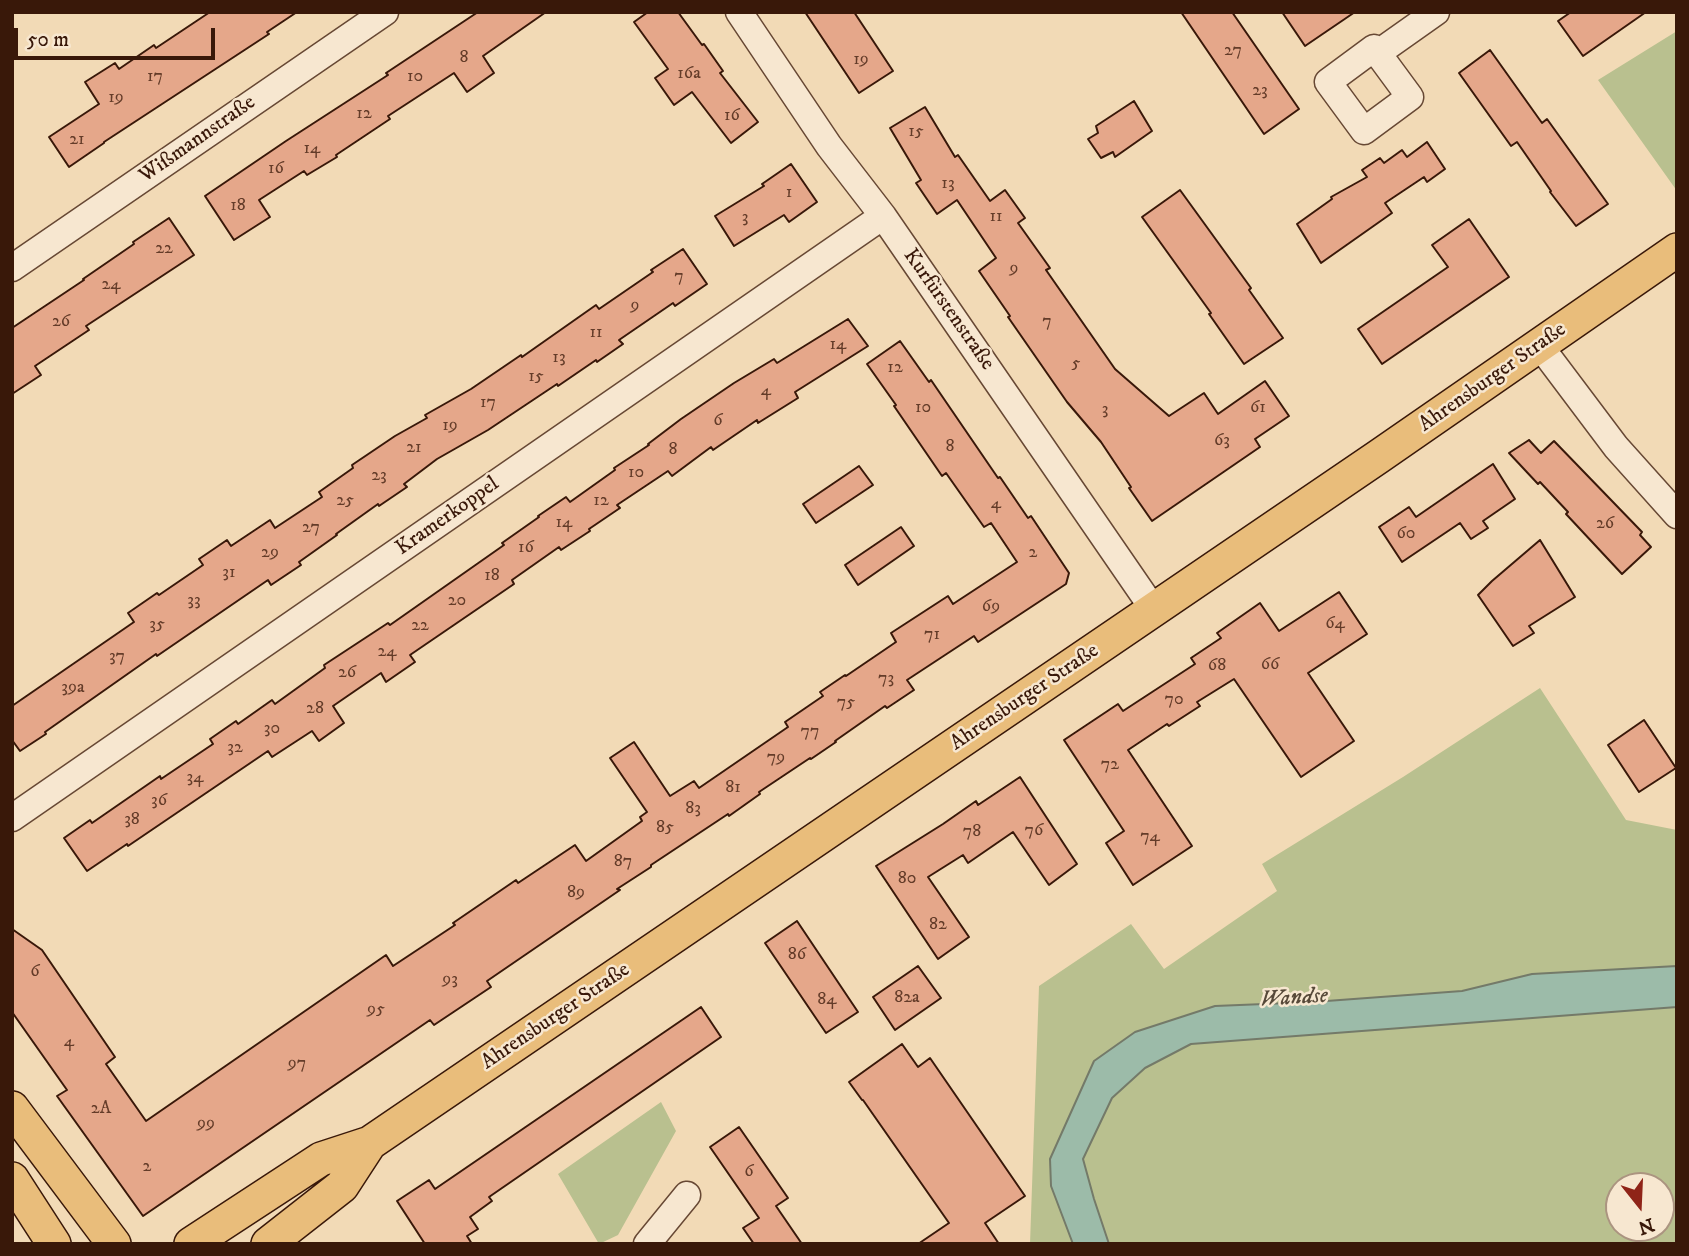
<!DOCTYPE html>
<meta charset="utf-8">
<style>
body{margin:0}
#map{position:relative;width:1689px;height:1256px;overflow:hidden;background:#f2dab6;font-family:"IM FELL DW Pica",serif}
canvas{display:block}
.frame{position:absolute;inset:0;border:14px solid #391809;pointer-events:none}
.north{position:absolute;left:1605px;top:1172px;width:70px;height:70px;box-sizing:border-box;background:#f7e7d0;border:2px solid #ab9480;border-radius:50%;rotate:162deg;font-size:19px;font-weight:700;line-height:28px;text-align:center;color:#391809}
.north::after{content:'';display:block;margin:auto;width:24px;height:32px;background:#8f2418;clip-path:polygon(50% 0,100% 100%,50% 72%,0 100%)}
.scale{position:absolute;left:14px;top:28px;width:201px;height:32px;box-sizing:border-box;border:4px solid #391809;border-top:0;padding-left:9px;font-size:21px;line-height:24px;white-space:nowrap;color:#391809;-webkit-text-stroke:5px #f7e7d0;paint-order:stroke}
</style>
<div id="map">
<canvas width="1689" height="1256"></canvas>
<div class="frame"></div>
<div class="north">N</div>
<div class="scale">50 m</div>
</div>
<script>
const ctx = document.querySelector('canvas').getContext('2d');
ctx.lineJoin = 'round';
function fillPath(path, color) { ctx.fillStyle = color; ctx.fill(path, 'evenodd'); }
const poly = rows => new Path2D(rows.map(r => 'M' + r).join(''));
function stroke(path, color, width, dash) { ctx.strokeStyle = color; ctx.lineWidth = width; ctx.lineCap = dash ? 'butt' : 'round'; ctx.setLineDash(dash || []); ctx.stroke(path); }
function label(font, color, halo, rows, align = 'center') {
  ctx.font = font + ' "IM FELL DW Pica",serif'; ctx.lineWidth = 5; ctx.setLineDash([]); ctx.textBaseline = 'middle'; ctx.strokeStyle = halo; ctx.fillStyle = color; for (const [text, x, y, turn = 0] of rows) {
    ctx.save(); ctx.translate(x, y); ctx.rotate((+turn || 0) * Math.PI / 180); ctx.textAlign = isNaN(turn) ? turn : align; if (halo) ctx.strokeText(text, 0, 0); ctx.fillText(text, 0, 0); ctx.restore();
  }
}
const green = poly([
 [1677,31,1677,191,1598,80],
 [1540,688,1626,820,1677,830,1677,1244,1030,1244,1039,986,1131,924,1164,969,1277,891,1262,864,1403,777],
 [1619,1186,1661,1186,1661,1228,1619,1228],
 [661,1102,676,1131,618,1235,599,1244,558,1174]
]);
const water = poly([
 [1677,966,1677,1007,1191,1044,1145,1068,1112,1098,1083,1159,1094,1199,1109,1244,1073,1244,1051,1186,1050,1159,1094,1061,1135,1032,1215,1006,1313,1002,1462,991,1532,974,1677,966]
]);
const building = poly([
 [210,12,297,12,267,32,269,34,104,142,104,143,69,167,49,137,99,104,85,82,115,63,119,69,154,45,156,48,210,12],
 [478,12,546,12,483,56,494,73,467,92,454,73,388,116,390,119,336,155,337,157,307,175,304,171,259,200,270,217,234,240,205,196,286,141,388,75,386,73,478,12],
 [648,12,678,12,702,45,704,44,723,71,720,73,758,122,731,143,692,92,674,105,655,78,668,69,634,22,648,12],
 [805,12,854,12,893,71,859,93,805,12],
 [1181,12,1232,12,1299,109,1264,134,1181,12],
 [1282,12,1355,12,1305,46,1282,12],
 [1571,12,1646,12,1583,56,1558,21,1571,12],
 [1490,50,1542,123,1547,119,1608,204,1576,226,1550,192,1551,191,1517,142,1511,146,1459,73,1490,50],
 [1134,101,1152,131,1115,157,1113,152,1101,158,1088,139,1098,133,1096,126,1134,101],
 [925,107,955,157,958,155,990,201,1005,190,1025,218,1018,223,1050,268,1046,270,1115,369,1169,416,1204,393,1218,414,1265,381,1289,416,1255,439,1260,447,1152,521,1129,488,1131,487,1101,442,1067,402,1008,317,1010,316,979,271,996,258,957,200,937,214,916,183,921,180,890,128,925,107],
 [1427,142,1445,169,1427,182,1424,177,1385,203,1392,213,1321,263,1297,224,1332,199,1331,197,1367,177,1362,170,1380,158,1384,163,1402,150,1407,157,1427,142],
 [791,164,817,202,789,222,784,215,734,246,715,216,764,186,762,184,791,164],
 [1180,190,1251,288,1249,290,1283,338,1244,364,1209,314,1211,313,1142,217,1180,190],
 [169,218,194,255,86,326,89,330,35,366,41,375,12,394,12,328,84,280,83,279,134,244,133,242,169,218],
 [1469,219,1509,277,1382,364,1358,329,1448,267,1432,245,1469,219],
 [683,249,707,284,675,306,673,303,619,340,623,344,597,362,596,360,558,386,557,384,488,430,437,459,404,484,407,487,379,506,378,504,336,534,337,535,299,562,301,565,271,585,268,580,157,656,156,654,45,732,46,734,20,751,12,740,12,706,134,622,128,613,157,593,159,595,203,565,199,559,227,540,231,546,270,520,275,528,322,497,319,492,353,468,352,465,395,436,427,418,425,415,471,389,521,355,522,357,596,305,599,309,653,272,651,270,683,249],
 [848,319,868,346,795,392,798,398,758,423,757,420,713,450,711,447,672,476,668,471,617,505,620,508,589,529,590,531,561,550,559,547,512,580,514,584,410,655,415,662,386,682,381,673,333,706,344,723,319,741,312,731,272,757,268,751,128,846,127,844,87,871,64,838,90,820,92,823,160,776,161,779,213,744,210,739,236,721,238,724,272,700,275,704,325,668,324,665,388,623,390,625,504,545,502,543,539,517,538,516,566,497,570,502,615,470,614,468,649,445,648,444,681,419,734,383,774,359,777,363,848,319],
 [900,341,929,382,931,380,998,478,1000,477,1028,518,1031,516,1069,573,1066,584,978,642,974,636,907,680,914,690,887,708,885,706,835,741,836,742,811,759,810,758,759,792,760,794,729,816,728,814,651,865,651,867,617,889,620,890,487,981,491,987,434,1025,430,1020,143,1216,57,1096,67,1090,12,1012,12,929,42,950,115,1057,106,1064,146,1121,386,955,393,966,455,925,453,923,516,880,518,883,575,845,586,861,642,821,640,817,647,812,610,758,634,742,670,796,694,781,699,788,788,727,785,722,823,696,820,692,845,675,846,676,896,642,891,633,948,596,953,604,1017,562,991,523,984,527,946,473,942,476,894,406,896,405,867,364,900,341],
 [1529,440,1541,453,1554,441,1642,532,1640,535,1651,547,1622,574,1566,514,1568,512,1540,482,1538,484,1509,453,1529,440],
 [1493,464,1515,499,1483,521,1488,528,1471,539,1460,523,1402,562,1379,527,1409,507,1416,517,1493,464],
 [859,466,873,485,816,523,803,504,859,466],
 [901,527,914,546,858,585,845,565,901,527],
 [1540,540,1575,597,1529,626,1534,633,1513,646,1478,595,1492,581,1540,540],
 [1339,592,1367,634,1308,673,1354,741,1301,777,1234,679,1197,702,1200,706,1169,726,1167,724,1128,750,1192,846,1133,885,1106,843,1124,831,1064,740,1118,704,1123,711,1195,664,1191,658,1221,638,1217,633,1260,603,1279,631,1339,592],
 [1644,720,1676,768,1639,792,1608,745,1644,720],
 [1020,777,1077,864,1049,885,1013,832,968,863,963,855,928,877,969,937,938,959,876,866,943,824,976,801,978,805,1020,777],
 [797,921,858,1012,826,1033,765,943,797,921],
 [918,966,941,998,895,1030,873,997,918,966],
 [701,1007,721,1037,489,1197,492,1201,470,1217,478,1229,467,1236,472,1244,425,1244,397,1201,429,1180,435,1189,701,1007],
 [902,1044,918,1067,930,1058,1025,1196,985,1223,999,1244,918,1244,949,1223,863,1100,862,1100,849,1082,902,1044],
 [739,1127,788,1198,776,1206,802,1244,754,1244,743,1228,759,1218,710,1147,739,1127]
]);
const minor = poly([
 [739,12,829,146,883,216,1154,610],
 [1374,48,1410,97,1364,131,1328,82,1374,48],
 [1378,53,1436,12],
 [12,268,385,12],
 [1540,346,1616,447,1677,515],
 [12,818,883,216],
 [647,1244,687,1195]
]);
const major = poly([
 [12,1108,114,1244],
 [12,1179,54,1244],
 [191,1244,321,1159,370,1143,1378,457,1677,250],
 [268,1244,342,1186,370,1143]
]);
const numberNames = [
 ["27",1233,51],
 ["8",464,58],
 ["19",861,60],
 ["16a",689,74],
 ["17",155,77],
 ["10",415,77],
 ["23",1260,91],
 ["19",116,98],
 ["12",364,114],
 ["16",732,116],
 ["15",916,132],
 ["21",77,140],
 ["14",312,149],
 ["16",276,169],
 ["13",948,184],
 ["1",789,193],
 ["18",238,206],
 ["11",996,217],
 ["3",745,218],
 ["22",164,249],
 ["9",1014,269],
 ["7",679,277],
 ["24",111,285],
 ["9",635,306],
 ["26",61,322],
 ["7",1047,322],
 ["11",596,333],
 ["14",838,345],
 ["13",559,358],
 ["5",1076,364],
 ["12",895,368],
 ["15",536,377],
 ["4",766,391],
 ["17",488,403],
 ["10",923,408],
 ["61",1258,408],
 ["3",1105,410],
 ["6",718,421],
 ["19",450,426],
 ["63",1222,441],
 ["8",950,447],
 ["21",414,448],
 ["8",673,450],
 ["10",636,473],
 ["23",379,476],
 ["25",345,501],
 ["12",601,501],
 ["4",996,504],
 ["14",564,523],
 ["26",1605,524],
 ["27",311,528],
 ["60",1406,534],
 ["16",526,548],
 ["29",270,553],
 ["2",1033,553],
 ["31",229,573],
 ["18",492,576],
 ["33",194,601],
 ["20",457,601],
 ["69",991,607],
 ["64",1335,624],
 ["35",157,625],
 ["22",420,626],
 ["71",932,635],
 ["24",387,652],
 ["37",117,657],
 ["66",1270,665],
 ["68",1217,666],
 ["26",347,673],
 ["73",886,679],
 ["39a",73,688],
 ["70",1174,700],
 ["75",846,703],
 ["28",315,709],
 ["30",272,729],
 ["77",810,732],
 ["32",235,748],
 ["79",776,758],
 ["72",1110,765],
 ["34",195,778],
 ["81",733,788],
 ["36",159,801],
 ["83",693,809],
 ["38",132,820],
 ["85",665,828],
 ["76",1034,831],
 ["78",972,832],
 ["74",1150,837],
 ["87",623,862],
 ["80",907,879],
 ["89",576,893],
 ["82",938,925],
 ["86",797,955],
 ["6",35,972],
 ["93",450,980],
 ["82a",907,998],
 ["84",827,1000],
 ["95",376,1010],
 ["4",69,1042],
 ["97",297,1064],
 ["2A",101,1109],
 ["99",206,1124],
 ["2",147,1167],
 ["6",749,1172]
];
const streetNames = [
 ["Wißmannstraße",198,140,-35],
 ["Kurfürstenstraße",948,310,55],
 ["Ahrensburger Straße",1493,378,-35],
 ["Kramerkoppel",448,517,-35],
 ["Ahrensburger Straße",1025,698,-34],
 ["Ahrensburger Straße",556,1017,-34]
];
const waterNames = [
 ["Wandse",1294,999,-4]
];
fillPath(green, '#b9c08f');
fillPath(water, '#9cbba9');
stroke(water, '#747a69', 2);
fillPath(building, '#e5a78a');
stroke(building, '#391809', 2);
stroke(minor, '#674834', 29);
stroke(major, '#391809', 36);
stroke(minor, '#f7e7d0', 26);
stroke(major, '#e9bd7b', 33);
label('18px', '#643c29', null, numberNames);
label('21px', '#391809', '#f7e7d0', streetNames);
label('italic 23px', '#574939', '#f7e7d0', waterNames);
</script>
